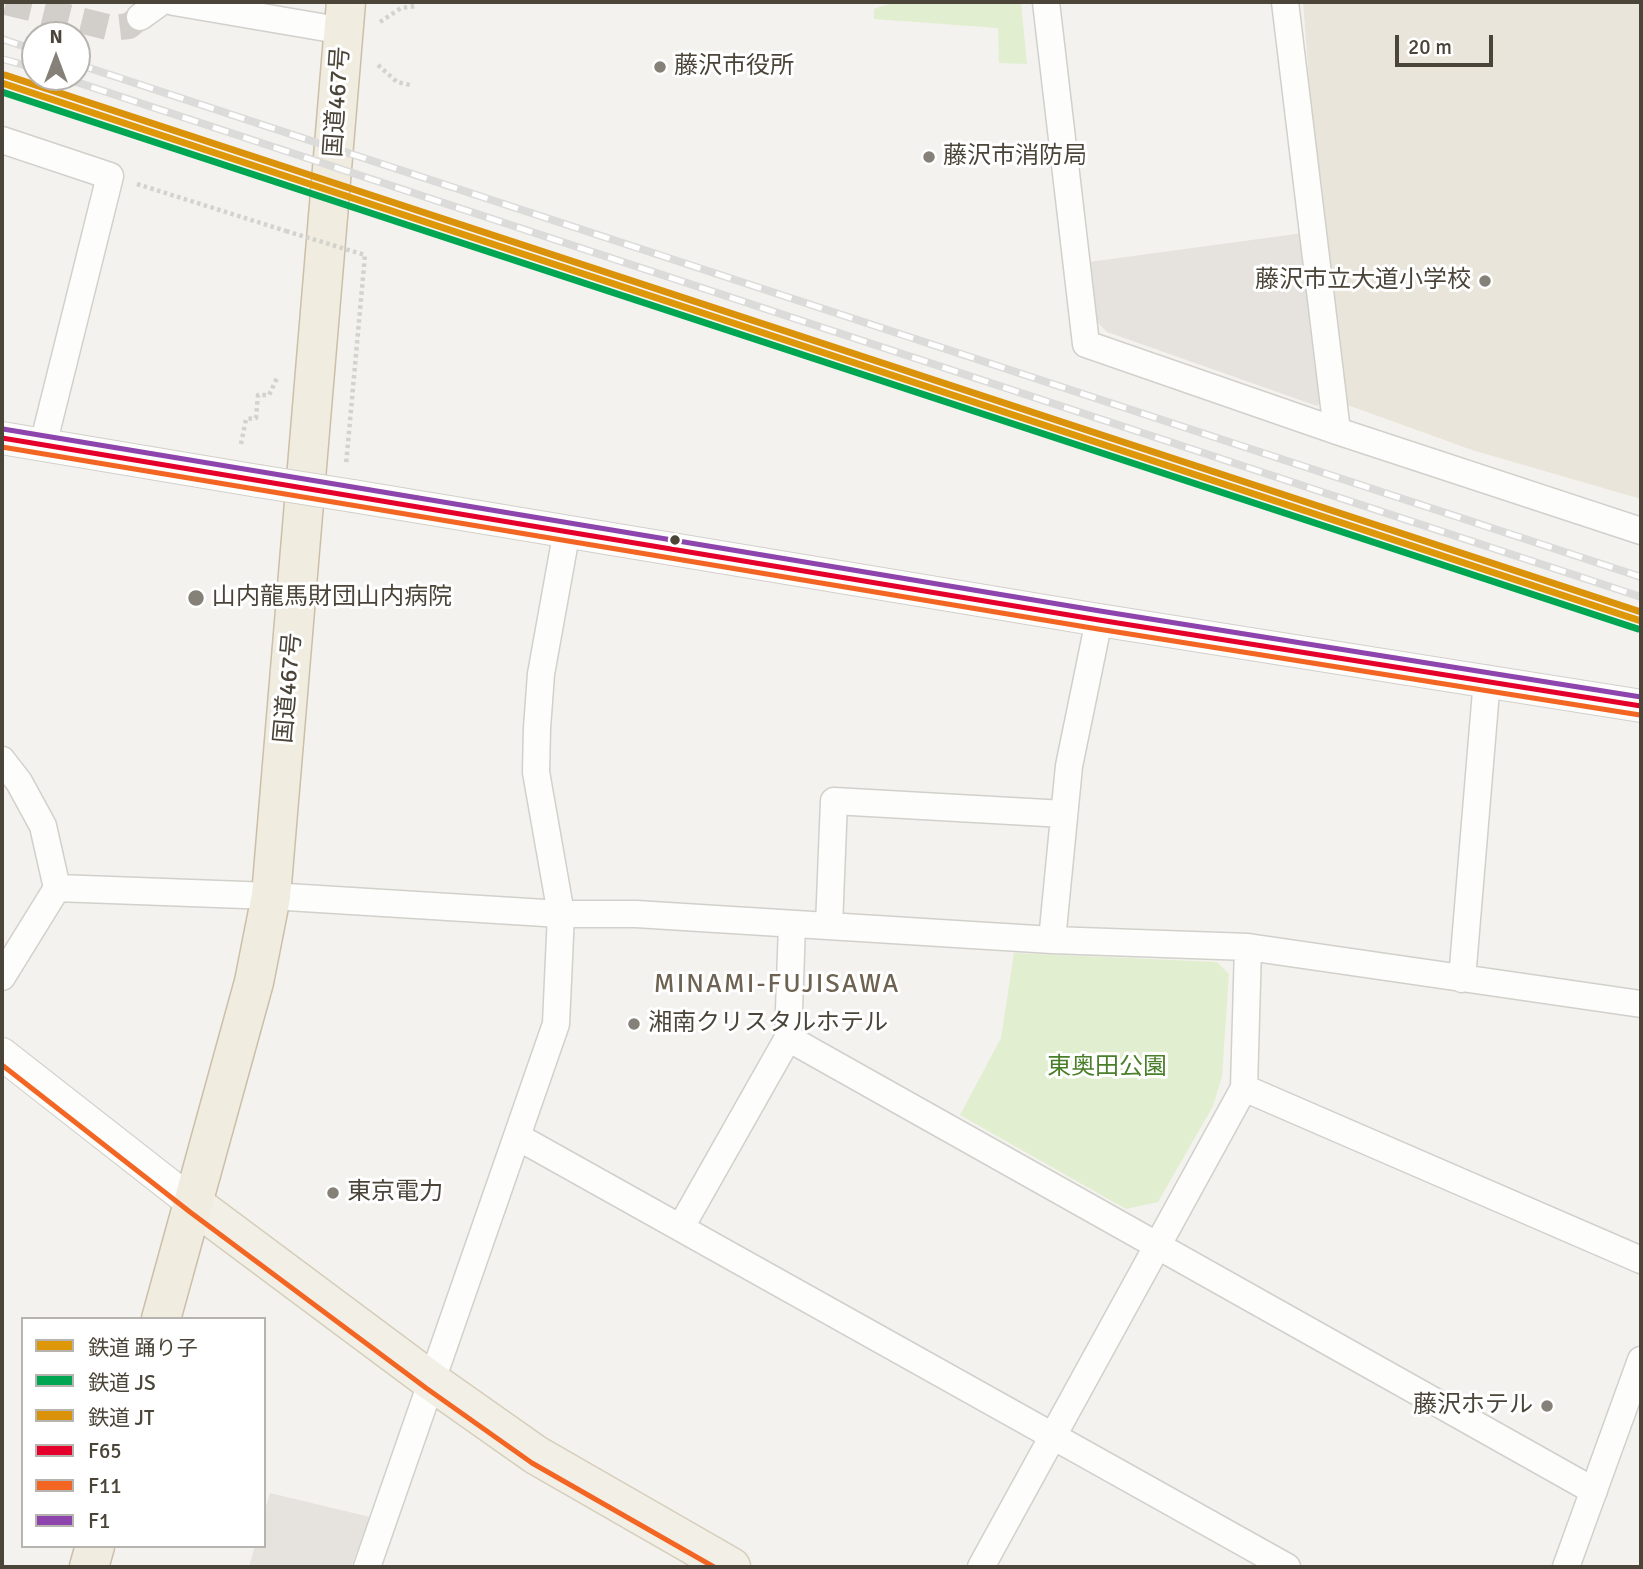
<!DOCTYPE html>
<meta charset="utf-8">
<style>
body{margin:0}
#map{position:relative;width:1643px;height:1569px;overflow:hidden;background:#f4f2ee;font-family:Signika,"Noto Sans JP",sans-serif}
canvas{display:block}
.frame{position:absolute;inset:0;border:4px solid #4b4439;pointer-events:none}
.legend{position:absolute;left:21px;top:1317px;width:245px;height:231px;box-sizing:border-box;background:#fff;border:2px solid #b7b4b0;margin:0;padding:9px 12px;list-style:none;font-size:21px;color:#4b4439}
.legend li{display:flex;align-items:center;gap:14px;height:35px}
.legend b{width:35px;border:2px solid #b7b4b0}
.north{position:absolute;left:21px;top:21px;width:70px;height:70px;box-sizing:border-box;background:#fff;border:2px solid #b7b4b0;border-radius:50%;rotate:0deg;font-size:19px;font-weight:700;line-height:28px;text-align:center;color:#4b4439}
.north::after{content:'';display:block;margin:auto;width:24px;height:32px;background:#868178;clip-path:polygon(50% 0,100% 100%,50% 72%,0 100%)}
.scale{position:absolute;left:1395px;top:35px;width:98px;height:32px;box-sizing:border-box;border:4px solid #4b4439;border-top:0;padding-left:9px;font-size:21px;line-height:24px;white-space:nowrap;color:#4b4439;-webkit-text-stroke:5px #fff;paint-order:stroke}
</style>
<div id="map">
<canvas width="1643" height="1569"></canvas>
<div class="frame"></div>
<ul class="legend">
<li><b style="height:9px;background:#dd9709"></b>鉄道 踊り子</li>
<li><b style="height:9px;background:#00a651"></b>鉄道 JS</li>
<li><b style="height:9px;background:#db920b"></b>鉄道 JT</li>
<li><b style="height:9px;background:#e4002b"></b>F65</li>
<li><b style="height:9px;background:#f26522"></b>F11</li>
<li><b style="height:9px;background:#8e44ad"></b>F1</li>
</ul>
<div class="north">N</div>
<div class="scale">20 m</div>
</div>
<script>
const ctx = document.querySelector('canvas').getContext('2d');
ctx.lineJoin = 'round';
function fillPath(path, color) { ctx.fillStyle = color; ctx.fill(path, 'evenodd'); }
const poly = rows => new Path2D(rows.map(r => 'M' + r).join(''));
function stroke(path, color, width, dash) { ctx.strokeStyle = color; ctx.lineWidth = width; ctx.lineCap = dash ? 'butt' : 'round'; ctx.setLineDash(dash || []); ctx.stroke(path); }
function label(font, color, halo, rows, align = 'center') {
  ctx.font = font + ' Signika,"Noto Sans JP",sans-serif'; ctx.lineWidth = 6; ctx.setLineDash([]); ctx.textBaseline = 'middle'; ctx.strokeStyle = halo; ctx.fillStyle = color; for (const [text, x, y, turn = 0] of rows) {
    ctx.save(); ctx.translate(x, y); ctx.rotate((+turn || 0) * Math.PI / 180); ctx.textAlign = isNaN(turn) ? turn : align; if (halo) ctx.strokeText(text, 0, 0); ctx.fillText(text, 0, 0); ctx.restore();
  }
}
const education = poly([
 [1303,2,1641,2,1641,499,1472,450,1342,403,1315,159]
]);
const green = poly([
 [895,2,1021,2,1027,64,999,63,998,28,874,19,874,9],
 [1014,953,1217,962,1229,974,1222,1076,1213,1106,1158,1202,1126,1209,960,1115,1001,1038]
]);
const parking = poly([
 [1303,233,1323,399,1317,406,1107,332,1096,321,1089,262],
 [270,1493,370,1517,351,1567,249,1567,255,1546,264,1546,264,1513]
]);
const minorTunnel = poly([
 [6,2,112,28,129,26,140,17]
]);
const path = poly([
 [380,22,401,8,416,6],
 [378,65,397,82,410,85],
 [137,184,286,231],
 [241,444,246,419,256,418,258,395,269,395,277,378]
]);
const minor = poly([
 [174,2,344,31],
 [1046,2,1086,344,1337,431,1641,531],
 [1285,2,1337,431],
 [140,17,161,2],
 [2,140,110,176,43,445],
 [2,760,19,782,43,826,57,888,2,977],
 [57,888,271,896,561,914,636,914,1052,940,1248,947,1641,1004],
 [829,926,834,801,1064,814],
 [1052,940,1069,766,1099,620],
 [1462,979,1487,679],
 [788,1038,1594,1491],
 [1244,1088,1641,1260],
 [518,1137,1287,1567],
 [681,1227,788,1038,792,925],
 [367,1567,556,1024,561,914,536,772,537,728,541,674,567,530],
 [981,1567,1244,1088,1248,947],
 [1566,1567,1641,1360]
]);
const tertiary = poly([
 [2,438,258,481],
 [353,496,1099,620,1641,706],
 [2,1054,195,1205]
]);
const primary = poly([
 [195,1205,431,1381,536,1455,731,1567]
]);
const trunk = poly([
 [161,1319,254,982,271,896,346,2],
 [89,1567,95,1546]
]);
const rail = poly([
 [2,39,35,50],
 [2,59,35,68],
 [77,64,1641,577],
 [61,77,1641,597]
]);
const pathBridge = poly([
 [286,231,365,255,346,465]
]);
const tertiaryBridge = poly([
 [258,481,353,496]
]);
const bus1 = poly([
 [2,438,1099,620,1641,706]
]);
const bus2 = poly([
 [2,447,1098,629,1640,715],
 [2,1065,190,1212,426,1388,532,1463,714,1567]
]);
const bus3 = poly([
 [3,429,1100,611,1641,697]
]);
const rail1 = poly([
 [2,83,1641,621]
]);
const rail2 = poly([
 [2,92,1638,629]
]);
const rail3 = poly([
 [5,75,1641,612]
]);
const markers = [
 [660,67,7,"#868178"],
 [929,157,7,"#868178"],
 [1485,281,7,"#868178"],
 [675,540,6,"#4b4439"],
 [196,598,9,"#868178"],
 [634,1024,7,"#868178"],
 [333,1193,7,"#868178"],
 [1547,1406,7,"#868178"]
];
const poiNames = [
 ["藤沢市役所",674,67],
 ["藤沢市消防局",943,157],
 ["藤沢市立大道小学校",1471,281,"right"],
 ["山内龍馬財団山内病院",212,598],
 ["湘南クリスタルホテル",648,1024],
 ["東京電力",347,1193],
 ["藤沢ホテル",1533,1406,"right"]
];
const streetNames = [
 ["国道467号",338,102,-86],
 ["国道467号",289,688,-85]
];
const parkNames = [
 ["東奥田公園",1107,1068]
];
const neighbourhoodNames = [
 ["MINAMI-FUJISAWA",777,985]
];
fillPath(education, '#eae5da');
fillPath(green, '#e1eecf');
fillPath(parking, '#e6e3df');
stroke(minorTunnel, '#d2cfca', 26, [26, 13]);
stroke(minor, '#d2d0cb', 29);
stroke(tertiary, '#d2d0cb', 34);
stroke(primary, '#d6cebb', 41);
stroke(trunk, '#ccbfa9', 41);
stroke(path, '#d3d2cc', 4.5, [3.5, 3.5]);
stroke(minor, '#fdfdfc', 26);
stroke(tertiary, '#fdfdfc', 32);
stroke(primary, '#f2efe6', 38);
stroke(trunk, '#f0ece0', 38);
stroke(rail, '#dbdbda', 8);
stroke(rail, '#fff', 5, [16]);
stroke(tertiaryBridge, '#d2d0cb', 34, []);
stroke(pathBridge, '#d3d2cc', 4.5, [3.5, 3.5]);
stroke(tertiaryBridge, '#fdfdfc', 32);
stroke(bus1, '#e4002b', 5);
stroke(bus2, '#f26522', 5);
stroke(bus3, '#8e44ad', 5);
stroke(rail1, '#dd9709', 7);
stroke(rail2, '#00a651', 7);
stroke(rail3, '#db920b', 7);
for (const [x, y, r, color] of markers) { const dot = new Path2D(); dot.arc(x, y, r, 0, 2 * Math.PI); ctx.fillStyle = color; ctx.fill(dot); stroke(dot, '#fff', 2.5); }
label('24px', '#4b4439', '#fff', poiNames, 'left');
label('24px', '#4b4439', '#fff', streetNames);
label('24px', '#4a7f2a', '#fff', parkNames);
ctx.letterSpacing = '2px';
label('26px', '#6e6250', '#fff', neighbourhoodNames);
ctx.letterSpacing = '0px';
</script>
